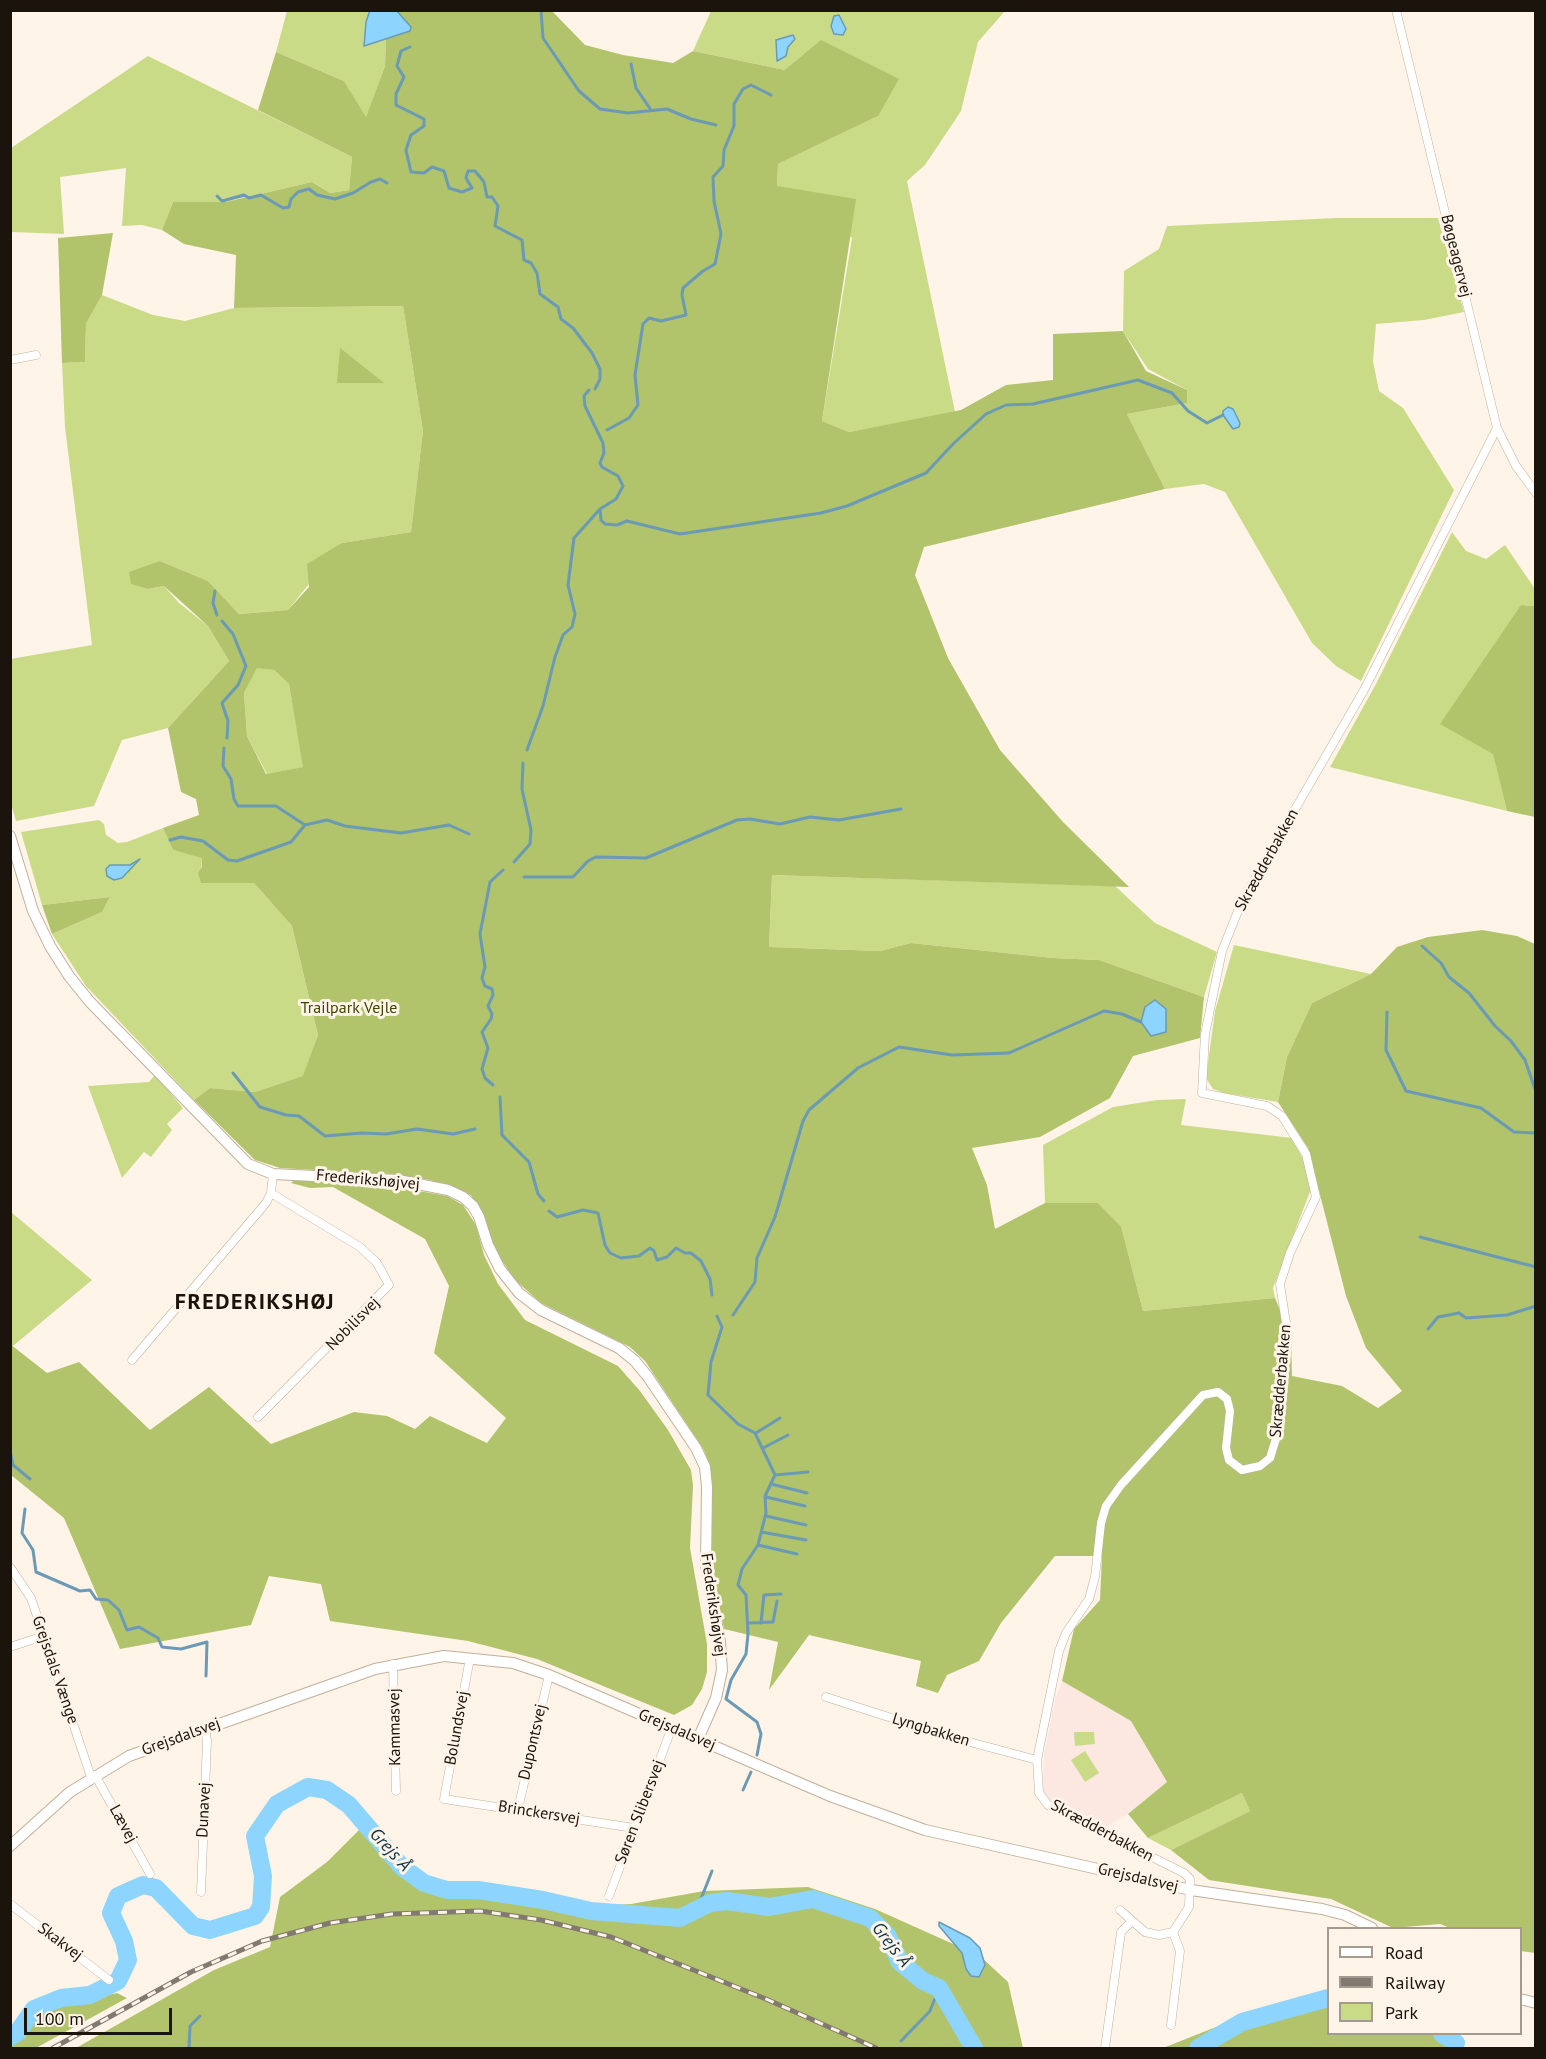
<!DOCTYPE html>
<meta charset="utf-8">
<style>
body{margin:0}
#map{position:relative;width:1546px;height:2059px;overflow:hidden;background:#fff4e7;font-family:"PT Sans",sans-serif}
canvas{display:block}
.frame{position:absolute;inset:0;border:12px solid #1a140d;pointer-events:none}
.legend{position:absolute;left:1327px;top:1927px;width:195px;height:108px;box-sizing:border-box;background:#fff4e7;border:2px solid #a39a90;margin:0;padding:8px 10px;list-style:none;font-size:18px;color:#1a140d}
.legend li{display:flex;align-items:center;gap:12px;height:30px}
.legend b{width:30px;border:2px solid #a39a90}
.scale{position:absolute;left:24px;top:2008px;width:148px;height:27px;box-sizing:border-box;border:3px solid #1a140d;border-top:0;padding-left:8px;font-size:18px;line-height:21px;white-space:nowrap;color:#1a140d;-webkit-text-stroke:4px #fff4e7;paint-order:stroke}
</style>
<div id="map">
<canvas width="1546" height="2059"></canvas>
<div class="frame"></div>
<ul class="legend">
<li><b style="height:8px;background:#fff"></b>Road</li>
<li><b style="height:8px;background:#827970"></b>Railway</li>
<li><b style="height:16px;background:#cadb88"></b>Park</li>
</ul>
<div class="scale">100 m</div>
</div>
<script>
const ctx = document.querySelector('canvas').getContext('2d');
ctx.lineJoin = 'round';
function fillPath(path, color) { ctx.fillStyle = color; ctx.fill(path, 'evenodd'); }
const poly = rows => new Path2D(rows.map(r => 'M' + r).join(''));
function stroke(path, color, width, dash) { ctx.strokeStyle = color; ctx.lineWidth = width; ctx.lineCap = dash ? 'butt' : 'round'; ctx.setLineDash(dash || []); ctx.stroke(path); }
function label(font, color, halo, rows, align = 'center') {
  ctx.font = font + ' "PT Sans",sans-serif'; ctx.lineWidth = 6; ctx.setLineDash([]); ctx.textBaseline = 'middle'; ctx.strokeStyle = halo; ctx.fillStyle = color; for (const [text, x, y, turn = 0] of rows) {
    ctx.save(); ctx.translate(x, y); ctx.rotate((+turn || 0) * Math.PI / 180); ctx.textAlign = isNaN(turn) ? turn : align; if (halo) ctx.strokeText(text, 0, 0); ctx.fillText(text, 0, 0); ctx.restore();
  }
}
const education = poly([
 [1062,1681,1131,1721,1167,1783,1128,1814,1106,1827,1067,1810,1048,1799,1043,1791,1044,1755,1055,1699]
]);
const green = poly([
 [287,11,370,11,365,46,386,39,385,66,366,118,344,81,276,52],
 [711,11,1005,11,978,42,961,111,925,165,907,181,955,412,849,432,822,421,852,238,777,186,778,164,878,116,785,70,693,51],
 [148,56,352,157,349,190,330,193,312,182,226,202,173,202,162,230,142,225,122,226,126,168,60,177,64,234,11,232,11,148],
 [1336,218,1438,218,1464,312,1424,320,1376,324,1373,361,1379,391,1403,408,1454,490,1361,681,1336,666,1312,643,1225,492,1204,484,1165,489,1127,414,1187,403,1187,390,1148,369,1123,331,1124,271,1159,249,1167,226],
 [102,295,153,315,185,321,234,308,403,306,423,431,411,532,342,543,288,610,239,614,208,581,160,561,148,589,164,586,179,603,208,626,229,661,168,728,122,740,94,806,16,821,10,800,10,659,92,645,65,427,62,363,85,362,86,324],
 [1452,532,1466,551,1486,559,1505,545,1535,589,1535,606,1521,605,1493,753,1507,811,1330,767,1376,684],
 [257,667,274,670,289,684,304,767,267,774,247,736,244,693],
 [99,820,104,824,106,835,118,843,127,842,163,828,173,850,202,857,201,883,254,883,292,926,318,1035,304,1076,255,1092,210,1088,194,1100,86,986,52,934,102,912,110,897,42,905,21,832],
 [772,875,1115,886,1155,923,1217,952,1204,997,1099,960,1053,958,911,943,880,951,769,947],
 [1234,945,1371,974,1312,1003,1287,1057,1278,1102,1224,1093,1213,1089,1206,1078,1215,1011],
 [155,1075,183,1108,167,1124,172,1130,151,1157,144,1152,122,1178,88,1086,149,1082],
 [1186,1099,1181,1125,1292,1138,1303,1159,1311,1189,1273,1288,1275,1298,1143,1311,1121,1226,1098,1203,1045,1203,1043,1145,1113,1107,1157,1100],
 [11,1212,92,1280,13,1346,10,1344],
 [1074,1732,1094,1732,1095,1744,1075,1746],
 [1085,1751,1099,1773,1085,1782,1071,1760],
 [1242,1793,1250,1811,1171,1850,1148,1838]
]);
const forest = poly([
 [397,11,552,11,585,45,623,55,673,63,693,51,785,70,821,40,899,79,878,116,778,164,777,186,856,199,822,421,849,432,961,410,1006,385,1053,380,1053,334,1123,331,1146,371,1187,390,1187,403,1127,414,1165,489,924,547,915,575,948,658,1000,750,1063,822,1129,887,772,875,769,947,880,951,911,943,1053,958,1099,960,1204,997,1200,1038,1133,1056,1110,1098,1040,1137,972,1148,987,1185,995,1229,1045,1203,1098,1203,1121,1226,1143,1311,1275,1298,1291,1337,1292,1376,1342,1386,1378,1408,1402,1391,1366,1348,1346,1296,1308,1148,1278,1102,1287,1057,1312,1003,1371,974,1397,947,1428,937,1482,930,1517,936,1535,944,1535,1953,1521,1951,1520,1928,1450,1928,1440,1924,1393,1928,1331,1899,1209,1880,1171,1850,1250,1811,1242,1793,1148,1838,1128,1814,1167,1782,1131,1721,1062,1681,1074,1629,1100,1600,1102,1556,1055,1556,1001,1623,979,1661,947,1675,938,1693,916,1686,921,1661,809,1635,769,1690,778,1642,724,1629,717,1596,710,1543,710,1467,704,1450,645,1361,630,1347,541,1303,515,1280,497,1253,471,1195,430,1180,390,1174,280,1168,255,1160,194,1100,210,1088,255,1092,303,1076,318,1035,292,926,254,883,201,883,198,873,202,867,202,858,173,850,163,828,199,815,196,799,181,792,168,728,229,661,208,626,164,586,148,589,131,584,129,572,160,561,208,581,239,614,288,610,309,587,307,564,342,543,411,532,423,431,403,306,234,308,236,255,184,244,162,230,173,202,226,202,312,182,330,193,349,190,352,157,258,110,276,52,344,81,366,117,385,66,386,39,410,31,411,27],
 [257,668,274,670,289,684,303,767,266,774,247,736,244,693],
 [113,233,102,295,86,324,85,362,62,363,58,238],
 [340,348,384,383,337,383],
 [1521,605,1535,606,1535,817,1507,811,1493,754,1440,724],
 [110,897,102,912,52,934,42,905],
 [294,1180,385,1185,447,1196,463,1205,476,1225,484,1255,498,1284,525,1320,618,1366,640,1391,668,1430,691,1470,693,1485,690,1548,707,1644,707,1672,702,1689,692,1705,674,1715,537,1659,468,1641,330,1621,321,1584,269,1576,251,1625,120,1649,64,1518,11,1475,10,1344,47,1373,79,1362,150,1430,209,1387,271,1444,354,1412,387,1416,415,1429,430,1416,487,1443,506,1418,434,1353,449,1286,425,1239,333,1187,310,1188,291,1183],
 [369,1820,417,1873,438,1884,478,1886,591,1906,631,1904,704,1891,808,1887,875,1909,980,1956,1008,1982,1023,2048,76,2048,214,1970,270,1947,280,1897,327,1862],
 [117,1993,127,1998,36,2048,11,2048,11,2044,21,2036,42,2010],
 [1328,2001,1328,2034,1435,2034,1460,2048,1163,2048,1264,2008]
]);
const water = poly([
 [370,10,397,11,411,27,410,31,364,46,366,22,370,10],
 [839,15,846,29,843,35,834,34,831,26,834,16,839,15],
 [793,35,795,39,788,47,786,56,777,61,776,40,793,35],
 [1228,407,1233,409,1240,423,1239,427,1233,429,1223,415,1223,411,1228,407],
 [140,859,122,878,114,880,107,876,106,869,110,865,130,865,140,859],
 [1155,1000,1166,1009,1166,1032,1151,1036,1141,1022,1145,1007,1155,1000],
 [939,1922,970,1938,980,1948,985,1965,979,1977,971,1976,966,1969,962,1953,939,1926,939,1922]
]);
const stream = poly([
 [541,10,543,38,579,91,600,109,628,113,667,109,691,119,716,125],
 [410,47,401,51,397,66,404,77,396,94,396,105,424,119,424,126,411,135,406,150,411,172,424,173,432,167,444,171,449,188,462,192,472,188,466,178,468,171,475,171,484,182,487,197,492,197,498,206,495,226,522,240,524,260,531,263,537,273,540,294,558,307,561,319,573,328,592,353,600,369,600,379,595,389],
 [631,64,636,88,651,110],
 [217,196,222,201,244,195,249,198,261,195,283,208,289,207,291,199,298,192,309,189,317,195,335,199,353,193,371,182,380,179,387,183],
 [607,430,629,418,638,405,635,375,643,324,649,318,661,321,686,315,682,295,683,288,703,271,715,264,721,234,714,201,713,177,723,166,724,150,734,126,734,104,743,89,751,85,771,95],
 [600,509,601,520,605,524,617,525,627,521,680,534,821,513,847,506,926,473,953,444,986,414,1006,405,1033,404,1138,380,1172,393,1188,411,1207,423,1223,415],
 [215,591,213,603,217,615],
 [222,621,233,634,246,666,238,685,222,703,228,721,227,738],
 [224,748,223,766,231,779,234,799,238,806,276,806,305,825,327,820,345,826,401,833,449,825,469,834],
 [527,750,543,706,555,657,563,635,572,627,575,614,568,585,574,538,600,509,616,499,623,486,618,476,602,467,600,463,604,453,603,443,585,406,584,396,589,390],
 [170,840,181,837,203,841,228,860,237,861,291,842,305,825],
 [514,862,530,844,531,830,522,789,523,763],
 [524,877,573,877,588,861,596,857,646,858,737,820,750,819,780,824,810,817,839,820,901,809],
 [1422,946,1441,963,1449,977,1469,993,1495,1026,1511,1041,1525,1060,1536,1092],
 [1387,1012,1386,1050,1406,1091,1481,1108,1514,1132,1536,1133],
 [233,1073,260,1107,286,1115,299,1116,325,1136,362,1133,386,1134,417,1129,453,1134,475,1129],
 [493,1085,485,1078,482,1069,488,1048,482,1032,491,1019,492,1014,488,1006,493,995,492,989,485,986,482,978,485,967,480,934,490,882,503,870],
 [500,1097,502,1135,529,1162,538,1194,544,1201],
 [549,1211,557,1217,583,1210,598,1213,605,1245,610,1253,621,1258,639,1256,650,1248,654,1251,657,1260,667,1257,676,1248,685,1253,691,1253,701,1261,710,1279,712,1295],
 [1420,1237,1536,1267],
 [733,1315,755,1282,757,1258,775,1217,803,1121,809,1110,858,1068,899,1047,952,1055,1009,1053,1104,1011,1122,1014,1141,1022],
 [717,1316,722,1327,711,1362,708,1395,738,1424,755,1433,775,1475,765,1496,766,1513,758,1545,742,1569,738,1585,746,1595,748,1634,746,1654,731,1680,726,1699,757,1722,761,1734,757,1755],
 [1428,1329,1438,1317,1459,1313,1466,1318,1507,1315,1536,1306],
 [756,1433,780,1418],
 [763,1448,788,1435],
 [10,1451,13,1465,30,1479],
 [775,1475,808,1472],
 [771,1484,807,1493],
 [766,1497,805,1506],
 [25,1509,22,1533,33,1550,36,1572,80,1591,90,1590,96,1599,108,1600,119,1610,127,1630,139,1627,158,1638,162,1647,181,1649,207,1642,206,1676],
 [766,1516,806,1525],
 [761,1532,806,1540],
 [758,1545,797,1554],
 [749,1623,773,1622,777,1601],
 [761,1623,764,1595,781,1594],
 [743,1790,751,1772],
 [697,1909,712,1871],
 [901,2041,930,2011,939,1988],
 [189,2048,190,2026,200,2016]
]);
const river = poly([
 [1442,2034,1456,2043],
 [10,2037,18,2032,34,2009,61,1998,90,1995,118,1981,128,1960,124,1941,111,1913,118,1896,143,1885,156,1888,193,1926,210,1930,255,1916,261,1907,263,1876,255,1836,277,1804,308,1787,327,1790,349,1805,402,1867,424,1883,447,1890,478,1890,543,1900,591,1911,680,1918,710,1903,727,1901,769,1907,813,1899,870,1918,887,1935,900,1962,923,1981,939,1988,974,2048],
 [1198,2048,1242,2022,1328,1998]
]);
const street = poly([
 [1396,10,1497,428,1516,466,1536,493],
 [10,360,36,355],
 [132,1360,266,1203,271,1193,273,1174],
 [258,1417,389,1285,377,1263,360,1247,271,1193],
 [10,1567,31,1598,91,1777],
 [10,1647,44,1636],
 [470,1658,444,1799,634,1828],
 [393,1664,396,1791],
 [826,1697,951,1737,1037,1760],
 [95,1775,150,1874],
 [518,1809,549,1675],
 [201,1892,207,1741,205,1727],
 [609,1896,672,1727],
 [10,1904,109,1980],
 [1120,1910,1145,1932,1159,1935,1173,1932,1189,1907,1190,1879,1184,1873,1048,1805,1039,1793,1037,1760,1059,1651,1066,1633,1089,1599,1095,1577,1101,1523,1106,1506,1121,1485,1203,1395,1218,1392,1227,1399,1230,1411,1226,1448,1229,1460,1242,1470,1260,1466,1270,1458,1279,1429,1288,1336,1280,1284,1290,1253,1316,1197,1306,1154,1282,1116,1267,1106,1202,1093,1205,1034,1222,951,1242,901,1364,690,1497,428],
 [1171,2025,1180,1951,1173,1932],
 [1105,2048,1121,1932,1131,1922]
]);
const secondary = poly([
 [10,836,33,911,50,946,69,976,90,1002,248,1164,273,1174,398,1180,448,1190,463,1197,473,1206,479,1217,488,1245,500,1269,519,1293,541,1310,619,1348,635,1361,648,1377,696,1448,705,1467,707,1487,706,1565,720,1642,722,1670,716,1698,698,1739],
 [10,1846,70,1792,129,1756,375,1669,444,1656,513,1663,549,1675,830,1796,925,1830,1191,1890,1322,1909,1345,1915,1372,1928],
 [1520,1999,1536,2003]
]);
const rail = poly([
 [53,2048,191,1972,262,1941,330,1923,392,1914,480,1911,541,1920,611,1937,766,1999,876,2048]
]);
const streetNames = [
 ["Bøgeagervej",1456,256,76],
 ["Skrædderbakken",1267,860,-61],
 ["Frederikshøjvej",368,1180,5],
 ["Nobilisvej",353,1324,-45],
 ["Skrædderbakken",1281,1381,-85],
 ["Frederikshøjvej",713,1605,82],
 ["Grejsdals Vænge",55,1670,71],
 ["Kammasvej",395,1727,-91],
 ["Bolundsvej",457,1728,-80],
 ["Grejsdalsvej",677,1730,23],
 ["Lyngbakken",931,1730,17],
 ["Grejsdalsvej",181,1737,-20],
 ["Dupontsvej",533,1742,-77],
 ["Dunavej",204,1810,-87],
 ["Søren Slibersvej",640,1812,-69],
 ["Brinckersvej",539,1813,9],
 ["Lævej",123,1824,61],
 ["Skrædderbakken",1102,1831,28],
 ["Grejsdalsvej",1138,1878,13],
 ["Skakvej",60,1942,37]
];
const parkNames = [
 ["Trailpark Vejle",349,1008]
];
const waterNames = [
 ["Grejs Å",390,1850,47],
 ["Grejs Å",891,1945,52]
];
const districtNames = [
 ["FREDERIKSHØJ",255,1303]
];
fillPath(education, '#fce7e1');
fillPath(green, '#cadb88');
fillPath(forest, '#b1c36b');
fillPath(water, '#8dd4fe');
stroke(water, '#6a9ab6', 1.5);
stroke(stream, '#6a9ab6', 3);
stroke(river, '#8dd4fe', 18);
stroke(street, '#c0b09b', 9);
stroke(secondary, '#c0b09b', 12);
stroke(street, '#fff', 8);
stroke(secondary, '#fff', 10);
stroke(rail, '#827970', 5);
stroke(rail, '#fff4e7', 3, [9]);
label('16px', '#1a140d', '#fff4e7', streetNames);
label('16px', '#3c4600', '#fff4e7', parkNames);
label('italic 18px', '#0b354a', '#fff4e7', waterNames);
ctx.letterSpacing = '1.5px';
label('bold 22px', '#1a140d', '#fff4e7', districtNames);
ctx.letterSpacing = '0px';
</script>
